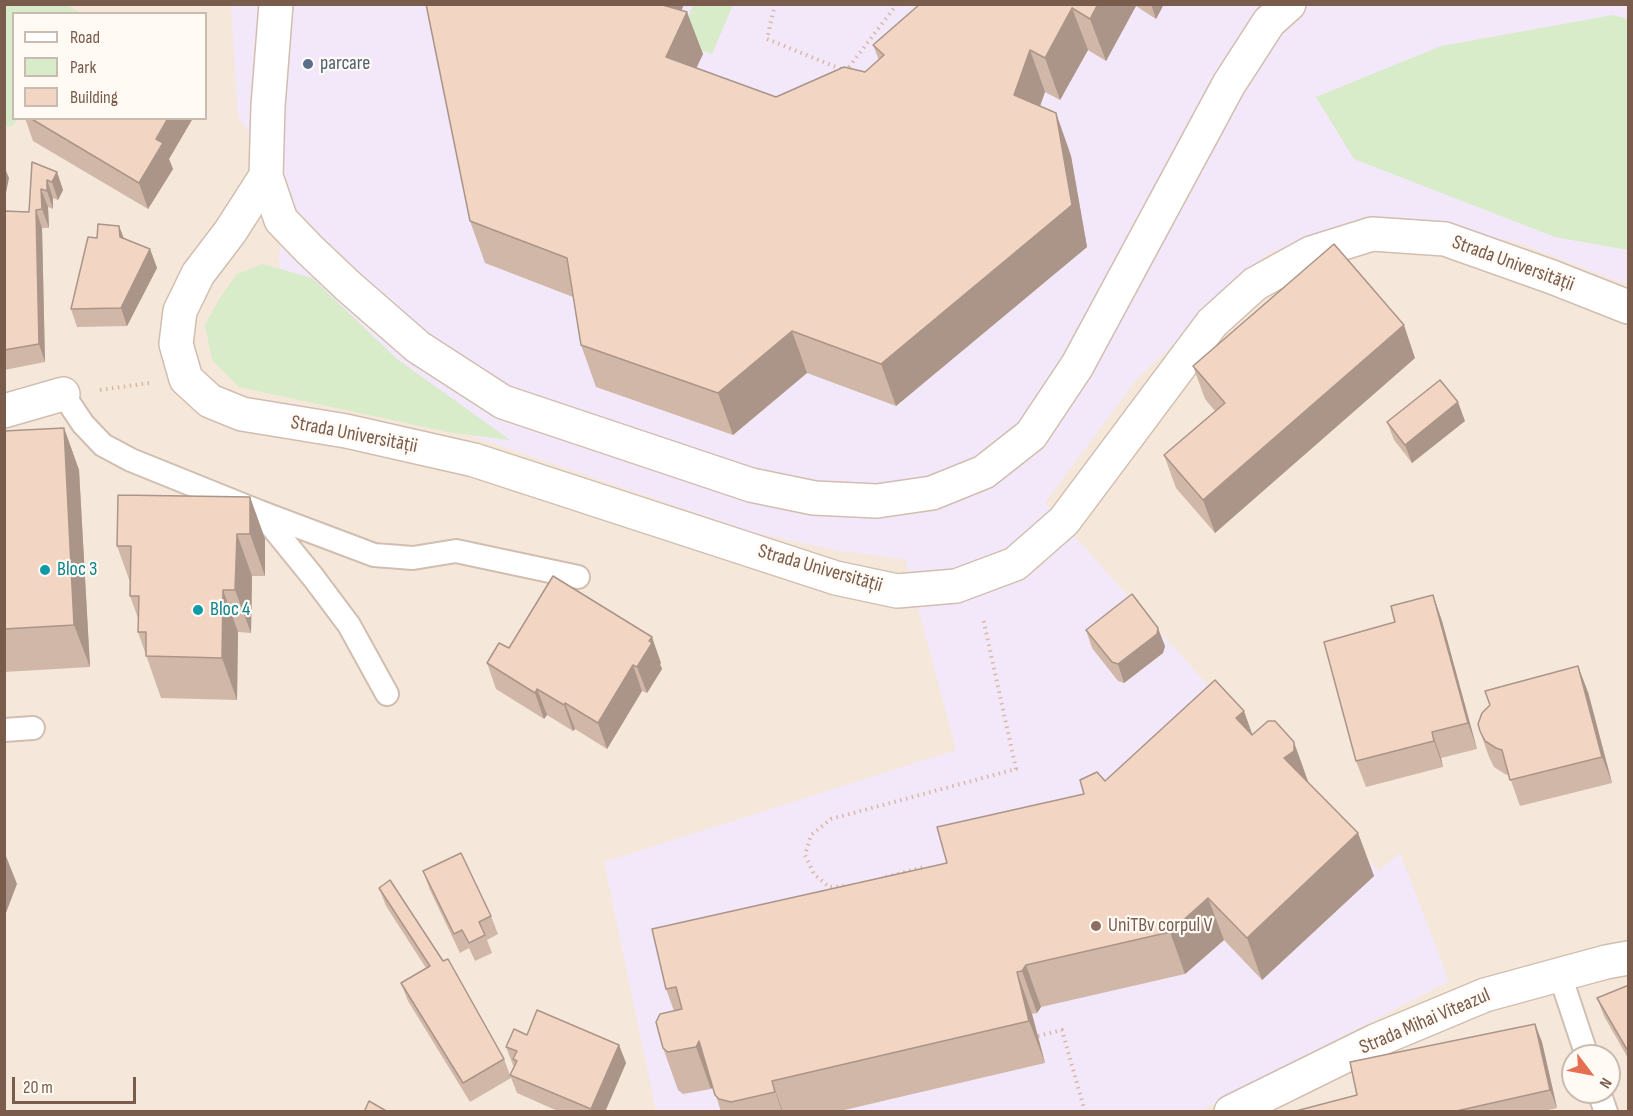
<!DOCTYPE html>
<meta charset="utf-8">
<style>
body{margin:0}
#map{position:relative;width:1633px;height:1116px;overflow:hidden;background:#fdf6ec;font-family:"Sofia Sans Condensed",sans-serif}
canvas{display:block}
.frame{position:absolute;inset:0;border:6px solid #7a5c4d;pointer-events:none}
.legend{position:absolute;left:12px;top:12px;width:195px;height:108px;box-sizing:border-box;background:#fffaf3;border:2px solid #cabbb1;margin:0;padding:8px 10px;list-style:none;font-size:18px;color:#7a5c4d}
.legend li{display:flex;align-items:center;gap:12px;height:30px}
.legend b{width:30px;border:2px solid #cabbb1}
.north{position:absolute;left:1561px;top:1044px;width:60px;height:60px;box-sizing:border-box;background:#fffaf3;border:2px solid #cabbb1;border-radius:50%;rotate:122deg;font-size:16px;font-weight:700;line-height:24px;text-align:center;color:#7a5c4d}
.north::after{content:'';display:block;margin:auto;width:21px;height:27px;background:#e76f51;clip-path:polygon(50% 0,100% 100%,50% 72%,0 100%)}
.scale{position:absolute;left:12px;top:1077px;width:124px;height:27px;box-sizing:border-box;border:3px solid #7a5c4d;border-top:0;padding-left:8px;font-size:18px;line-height:21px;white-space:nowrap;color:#7a5c4d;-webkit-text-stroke:4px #fffaf3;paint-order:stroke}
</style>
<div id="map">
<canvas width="1633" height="1116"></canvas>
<div class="frame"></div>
<ul class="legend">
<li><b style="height:8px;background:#fff"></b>Road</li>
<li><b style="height:16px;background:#d8ecc9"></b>Park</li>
<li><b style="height:16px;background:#f3d5c3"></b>Building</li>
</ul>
<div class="north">N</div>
<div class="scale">20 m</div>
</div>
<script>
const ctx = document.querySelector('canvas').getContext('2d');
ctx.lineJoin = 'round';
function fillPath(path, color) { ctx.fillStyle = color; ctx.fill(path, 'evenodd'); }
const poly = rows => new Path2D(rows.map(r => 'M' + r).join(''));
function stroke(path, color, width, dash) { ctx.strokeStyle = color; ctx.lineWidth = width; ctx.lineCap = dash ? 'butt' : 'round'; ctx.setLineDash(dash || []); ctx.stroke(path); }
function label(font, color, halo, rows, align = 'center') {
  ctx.font = font + ' "Sofia Sans Condensed",sans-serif'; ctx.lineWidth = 4.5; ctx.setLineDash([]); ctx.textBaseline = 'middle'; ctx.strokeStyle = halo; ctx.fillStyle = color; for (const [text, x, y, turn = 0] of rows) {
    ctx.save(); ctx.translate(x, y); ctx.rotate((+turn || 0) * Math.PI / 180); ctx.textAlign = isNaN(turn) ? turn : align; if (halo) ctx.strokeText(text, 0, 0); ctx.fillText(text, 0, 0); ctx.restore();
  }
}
const residential = poly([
 [5,5,1628,5,1628,1111,5,1112],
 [14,14,206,14,206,118,14,118],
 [1573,1056,1609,1056,1609,1092,1573,1092]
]);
const education = poly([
 [231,5,1628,5,1628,285,1516,242,1370,215,1267,254,1135,381,1045,503,1230,710,1379,871,1400,853,1449,981,1200,1111,656,1111,604,862,956,750,905,559,839,551,752,532,472,436,384,374,279,267,283,180,238,117]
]);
const green = poly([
 [5,4,66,5,81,13,14,14,14,118,18,119,13,126,5,127],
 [693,5,733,5,712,54,678,43],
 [1613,15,1628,19,1628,250,1555,237,1354,159,1316,97,1441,46],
 [263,264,312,278,397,359,510,440,453,433,239,387,212,360,205,325,219,299,237,274]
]);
const path = poly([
 [775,4,767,39,846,71,897,4],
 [100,390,149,383],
 [886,877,924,867,925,871],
 [850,886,829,887,814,874,805,855,811,835,831,819,1016,769,983,618],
 [1038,1036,1062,1030,1085,1112]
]);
const service = poly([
 [63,394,83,424,103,445,131,460,260,512,374,555,413,558,456,551,578,577],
 [261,513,313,577,349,625,387,694],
 [4,730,33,728],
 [1560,975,1587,1056],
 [1599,1092,1606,1112]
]);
const minor = poly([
 [276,4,268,106,266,176,281,220,310,250,348,286,418,347,503,402,751,485,814,498,877,501,932,493,984,472,1031,435,1077,366,1229,84,1269,22,1289,4],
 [266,176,230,232,198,274,180,311,176,344,186,379,210,401,242,414,346,431,474,460,836,578,897,591,956,586,1015,564,1064,521,1212,323,1255,284,1311,253,1372,234,1445,239,1552,277,1628,307],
 [4,411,63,394]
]);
const tertiary = poly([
 [1231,1112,1375,1041,1485,995,1606,962,1628,958]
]);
const wall = poly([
 [920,4,1164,4,1156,19,1136,6,1106,61,1088,50,1060,100,1045,92,1040,106,1056,113,1071,156,1087,247,896,406,807,373,733,435,596,387,581,345,573,297,485,263,470,221,681,10,703,54,696,68,776,97,865,72,879,60,873,45],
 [25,118,193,118,169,159,173,169,148,209,33,141],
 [32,162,57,172,63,190,58,200,53,198,53,209,48,207,49,228,42,228,45,362,4,370,4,211,29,212],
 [119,226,124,239,150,249,157,268,127,326,77,327,71,309,97,238],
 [1415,358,1215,533,1176,488,1164,455,1215,411,1205,399,1193,366],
 [1465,421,1412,463,1394,440,1387,422],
 [64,428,79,470,90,667,4,672,4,431],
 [250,497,265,539,265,576,252,576,251,633,238,632,237,700,161,698,138,632,138,618,130,596,130,582,117,546],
 [1433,595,1442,621,1477,749,1441,758,1443,767,1366,787,1356,761,1395,622],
 [1086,630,1165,646,1163,653,1124,683,1118,681,1092,648],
 [509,648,661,663,660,664,662,669,647,693,642,691,607,749,575,729,573,731,547,715,544,719,496,689,487,663],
 [1588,692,1612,783,1520,806,1509,775,1505,774,1494,767,1489,757,1480,731],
 [1252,735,1309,784,1358,833,1374,876,1262,980,1224,940,1185,974,1041,1007,1037,1013,1032,1014,1045,1063,836,1112,721,1112,713,1086,711,1089,683,1094,678,1090,663,1048,674,1011,666,989,947,863,1084,794,1105,781],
 [423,871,491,916,498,934,487,940,492,953,475,961,469,948,460,953,430,890],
 [379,888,504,1059,511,1078,470,1102,408,1001,401,983,426,968,386,906],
 [1629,985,1629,1060,1604,1016,1597,998],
 [1535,1024,1542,1042,1557,1108,1540,1112,1292,1112,1357,1095],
 [527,1035,619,1045,626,1063,605,1112,560,1112,517,1093,510,1075,514,1066,513,1065,506,1047]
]);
const shadedWall = poly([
 [653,4,684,4,668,45],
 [1098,4,1136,4,1136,6,1106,61,1090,19],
 [1151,4,1164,4,1156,19],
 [1072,8,1088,50,1060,100,1045,58],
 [687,12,703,54,681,100,666,57],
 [1030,50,1045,92,1029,137,1014,95],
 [1056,113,1071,156,1087,247,896,406,881,364],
 [168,118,193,118,169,159,173,169,148,209,139,183,156,139],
 [4,166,9,178,4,203],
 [57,172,63,190,58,200,52,182],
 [47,180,53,198,53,209,47,191],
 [41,189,48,207,49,228,42,209],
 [36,210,42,228,45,362,39,344],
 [119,226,126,244,120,237],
 [150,249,157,268,127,326,121,308],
 [1404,325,1415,358,1215,533,1203,500],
 [792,331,807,373,733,435,718,393],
 [1458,402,1465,421,1412,463,1405,445],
 [64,428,79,470,90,667,74,625],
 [250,497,265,539,265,576,250,534],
 [237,534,252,576,251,633,235,590],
 [223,590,238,632,237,700,222,658],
 [1433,595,1442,621,1477,749,1468,723],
 [1158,628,1165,646,1163,653,1124,683,1118,664],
 [652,637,661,663,660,664,662,669,647,693,637,667],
 [633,665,642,691,607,749,598,723],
 [1578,666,1588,692,1612,783,1602,757],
 [537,689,547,715,544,719,535,693],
 [565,703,575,729,573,731,564,705],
 [1244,711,1259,753,1236,718],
 [1432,732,1441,758,1443,767,1434,741],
 [1294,742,1309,784,1284,758],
 [1358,833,1374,876,1262,980,1247,938],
 [4,851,17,884,4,918],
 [1208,898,1224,940,1185,974,1170,932],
 [1026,965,1041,1007,1037,1013,1022,971],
 [1017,972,1032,1014,1045,1063,1029,1021],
 [1535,1024,1542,1042,1557,1108,1550,1090],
 [699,1041,715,1083,711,1089,696,1047],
 [619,1045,626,1063,605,1112,592,1112,591,1109],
 [772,1081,783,1112,782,1112]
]);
const building = poly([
 [426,4,659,4,687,12,666,57,776,97,844,67,865,72,884,55,873,45,920,4,1098,4,1090,19,1072,8,1045,58,1030,50,1014,95,1056,113,1072,205,881,364,792,331,718,393,581,345,567,258,470,221,426,4],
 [30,118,168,118,156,139,163,143,139,183,30,118],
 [32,162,57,172,52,182,47,180,47,191,41,189,42,209,36,210,39,344,4,350,4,211,29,212,32,162],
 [98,224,119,226,120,237,150,249,121,308,71,309,88,237,97,238,98,224],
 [1334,244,1404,325,1203,500,1164,455,1225,403,1193,366,1334,244],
 [1440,380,1458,402,1405,445,1387,422,1440,380],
 [64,428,74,625,4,629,4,431,64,428],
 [118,495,250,497,250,534,237,534,235,590,223,590,222,658,146,656,146,632,138,632,139,596,130,596,131,546,117,546,118,495],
 [553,576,652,637,649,641,652,643,637,667,633,665,598,723,565,703,564,705,537,689,535,693,487,663,499,643,509,648,553,576],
 [1132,594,1158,628,1157,634,1118,664,1112,662,1086,630,1132,594],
 [1433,595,1468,723,1432,732,1434,741,1356,761,1324,642,1395,622,1391,606,1433,595],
 [1578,666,1602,757,1510,780,1502,750,1496,748,1485,741,1480,731,1478,724,1482,713,1490,705,1485,691,1578,666],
 [1215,680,1244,711,1236,718,1252,735,1268,721,1275,721,1294,742,1294,751,1284,758,1358,833,1247,938,1208,898,1170,932,1026,965,1022,971,1017,972,1029,1021,772,1081,775,1092,731,1102,719,1099,715,1095,699,1041,696,1047,668,1052,663,1048,656,1022,660,1014,682,1009,676,987,666,989,652,929,947,863,937,827,1084,794,1080,780,1097,772,1105,781,1215,680],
 [461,853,491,916,479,922,485,935,469,943,462,930,454,934,423,871,461,853],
 [390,880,443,961,448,959,504,1059,463,1083,401,983,430,966,379,888,390,880],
 [1629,985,1629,1053,1597,998,1629,985],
 [537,1010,619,1045,591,1109,510,1075,517,1061,513,1059,517,1051,506,1047,514,1029,527,1035,537,1010],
 [1535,1024,1550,1090,1452,1112,1292,1112,1357,1095,1350,1062,1535,1024],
 [369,1101,388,1112,364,1112,369,1101]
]);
const markers = [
 [308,64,6,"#5c6f8a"],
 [45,570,6,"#0f9aa8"],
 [198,610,6,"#0f9aa8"],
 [1096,926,6,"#8d6e63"]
];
const serviceNames = [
 ["parcare",320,64]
];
const streetNames = [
 ["Strada Universității",1513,264,20],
 ["Strada Universității",354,435,11],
 ["Strada Universității",820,569,16],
 ["Strada Mihai Viteazul",1425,1022,-23]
];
const cultureNames = [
 ["Bloc 3",57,570],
 ["Bloc 4",210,610]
];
const educationNames = [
 ["UniTBv corpul V",1108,926]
];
fillPath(residential, '#f5e8da');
fillPath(education, '#f3e8fa');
fillPath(green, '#d8ecc9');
stroke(service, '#d1beb0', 26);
stroke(minor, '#d1beb0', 36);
stroke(tertiary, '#d1beb0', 36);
stroke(path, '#d9b8a5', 4, [1.5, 4.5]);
stroke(service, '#fff', 22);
stroke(minor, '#fff', 33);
stroke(tertiary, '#fff', 33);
fillPath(wall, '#d1b7a8');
fillPath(shadedWall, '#aa9588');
fillPath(building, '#f3d5c3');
stroke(building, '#aa9588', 1.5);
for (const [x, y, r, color] of markers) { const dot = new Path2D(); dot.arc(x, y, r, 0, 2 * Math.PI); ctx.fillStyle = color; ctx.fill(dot); stroke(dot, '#fffaf3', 2); }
label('20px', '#4e5e75', '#fffaf3', serviceNames, 'left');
label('20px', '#7a5c4d', '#fffaf3', streetNames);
label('20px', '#0d838f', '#fffaf3', cultureNames, 'left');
label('20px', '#785e54', '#fffaf3', educationNames, 'left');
</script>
